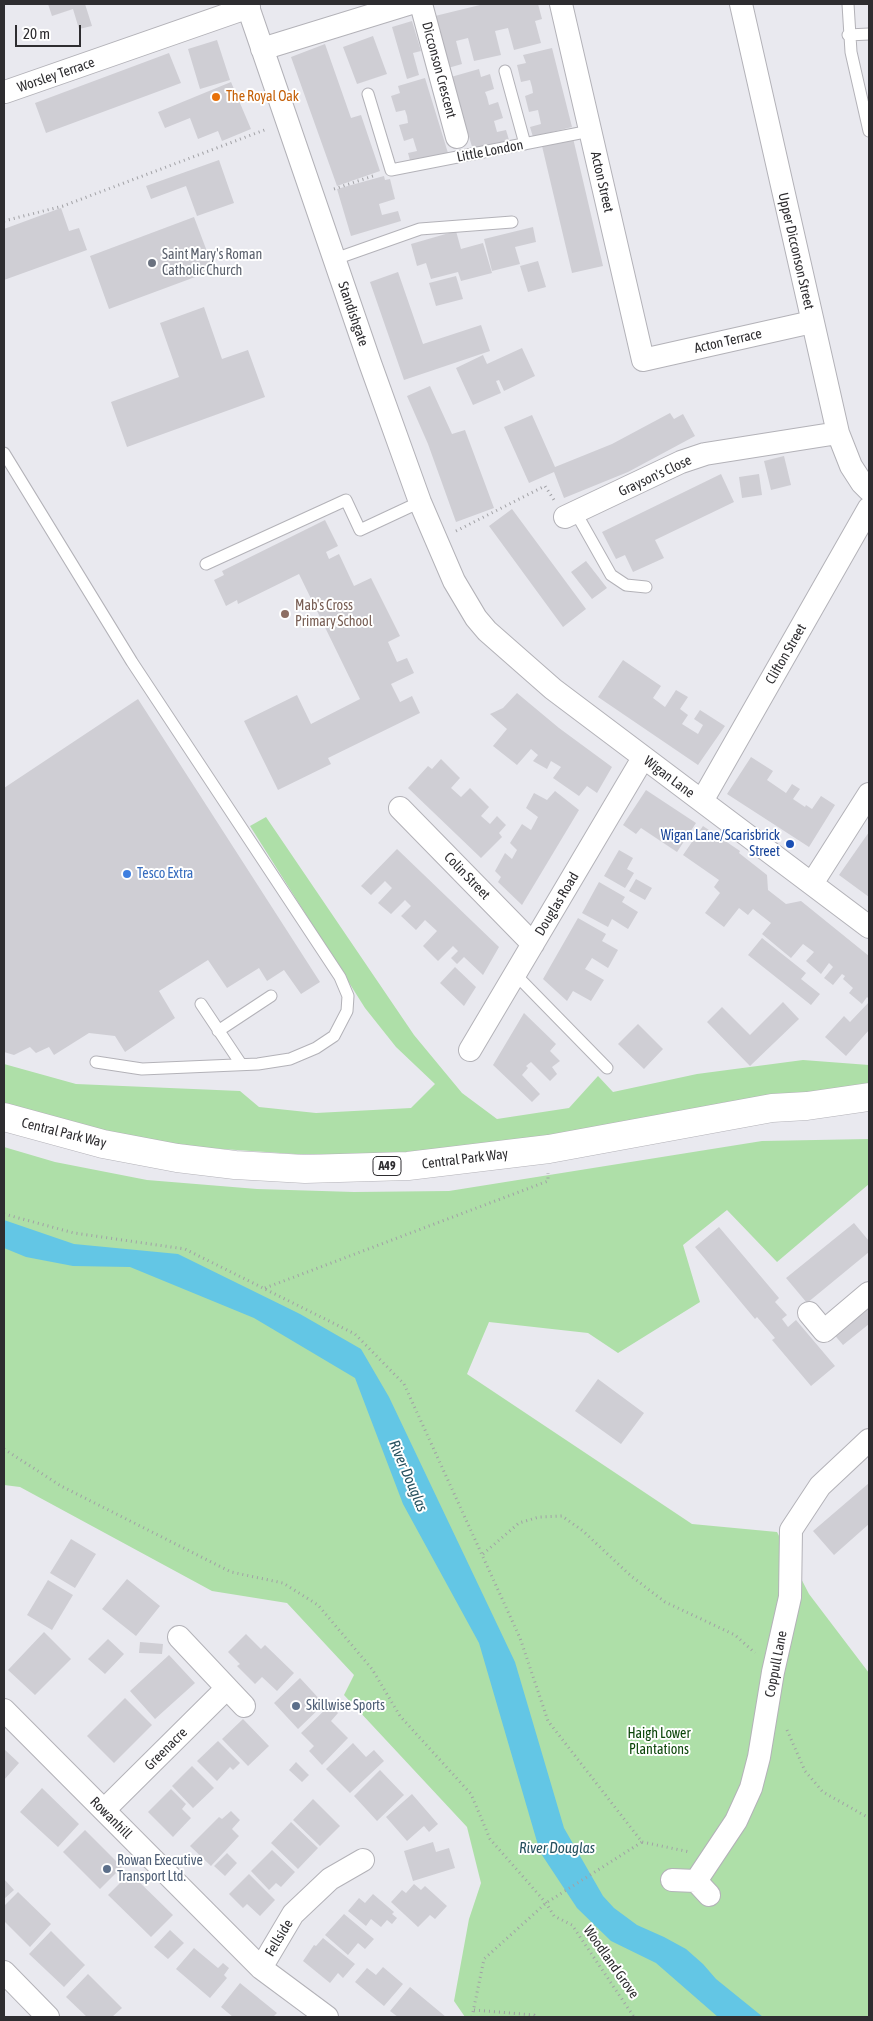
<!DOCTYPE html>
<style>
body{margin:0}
#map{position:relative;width:873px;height:2021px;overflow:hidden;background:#e9e9ef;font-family:"Asap Condensed",sans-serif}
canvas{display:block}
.frame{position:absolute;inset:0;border:5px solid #2e2d30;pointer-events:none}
.scale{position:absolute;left:15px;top:25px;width:66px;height:22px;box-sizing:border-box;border:2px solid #2e2d30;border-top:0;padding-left:6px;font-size:15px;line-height:18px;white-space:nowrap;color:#2e2d30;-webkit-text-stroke:4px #fff;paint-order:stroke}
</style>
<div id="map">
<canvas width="873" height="2021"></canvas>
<div class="frame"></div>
<div class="scale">20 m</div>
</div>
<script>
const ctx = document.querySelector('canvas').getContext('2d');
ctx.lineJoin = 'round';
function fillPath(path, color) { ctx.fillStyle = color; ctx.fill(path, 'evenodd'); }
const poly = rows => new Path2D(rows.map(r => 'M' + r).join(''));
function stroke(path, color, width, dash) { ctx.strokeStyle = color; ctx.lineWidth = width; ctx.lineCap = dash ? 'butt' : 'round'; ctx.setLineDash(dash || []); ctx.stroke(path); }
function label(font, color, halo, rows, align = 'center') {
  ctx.font = font + ' "Asap Condensed",sans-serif'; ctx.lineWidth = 4; ctx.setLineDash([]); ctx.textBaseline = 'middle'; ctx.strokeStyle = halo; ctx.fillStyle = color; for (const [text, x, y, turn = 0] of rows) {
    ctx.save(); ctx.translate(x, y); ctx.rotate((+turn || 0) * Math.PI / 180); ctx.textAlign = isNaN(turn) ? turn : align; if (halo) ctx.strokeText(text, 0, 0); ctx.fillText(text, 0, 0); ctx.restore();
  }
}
const green = poly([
 [266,817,414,1035,462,1093,497,1119,569,1108,598,1076,613,1092,697,1074,803,1060,869,1065,869,1089,727,1102,583,1132,486,1147,393,1154,295,1154,208,1148,128,1137,4,1105,4,1064,76,1084,240,1091,259,1107,316,1113,411,1108,435,1084,396,1047,365,1008,250,826],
 [869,1139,869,1184,777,1262,727,1210,683,1245,700,1302,618,1353,588,1333,489,1322,467,1374,692,1524,777,1532,809,1594,869,1673,869,2017,465,2017,454,2001,469,1919,481,1883,467,1827,344,1695,354,1675,287,1603,212,1591,20,1487,4,1485,4,1147,55,1162,147,1180,257,1189,354,1192,449,1191,762,1141]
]);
const water = poly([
 [4,1220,74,1244,178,1254,300,1314,361,1349,389,1397,515,1662,564,1828,603,1896,614,1908,637,1925,664,1937,686,1949,703,1964,716,1979,763,2017,718,2017,656,1963,611,1941,577,1908,540,1852,479,1643,403,1504,355,1378,254,1318,130,1267,73,1266,26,1257,4,1248]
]);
const building = poly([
 [48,4,85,4,92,26,79,29,73,9,52,16],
 [484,4,538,4,542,19,535,21,541,43,514,50,508,28,495,31,501,55,474,61,468,38,456,41,462,64,448,68,435,16],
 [412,21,421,51,413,53,419,75,407,79,392,27],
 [373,36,387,74,357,84,343,47],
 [217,40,230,80,200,89,188,49],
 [325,44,351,118,361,115,380,171,337,186,291,57],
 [552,48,572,127,533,137,530,127,541,124,538,110,529,112,525,96,533,93,532,87,530,80,521,82,517,65,526,63,523,55],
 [169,53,181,83,46,133,35,103],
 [479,69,481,77,490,74,494,89,485,92,487,97,489,105,498,102,503,118,494,121,497,132,506,130,509,140,473,150,451,77],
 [425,78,448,153,411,164,408,153,417,151,413,138,404,141,399,125,408,123,407,116,405,110,396,112,391,96,400,93,398,86],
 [231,82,251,129,222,141,218,131,198,139,190,118,165,128,158,112],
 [573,138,603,266,572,273,542,146],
 [219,160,234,203,197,216,186,186,151,199,146,186],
 [384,176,385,180,390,179,395,199,379,204,382,215,398,211,401,221,351,236,337,189],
 [61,208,69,231,79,228,87,250,4,280,4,229],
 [194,217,214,270,109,309,90,256],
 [533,227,536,242,515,247,520,264,492,271,484,239],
 [456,231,461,249,483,243,492,273,461,281,458,272,431,279,426,263,417,266,411,244],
 [538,261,546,287,528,292,520,266],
 [398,272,423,344,481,325,490,351,404,380,370,282],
 [456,276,463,299,436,306,429,283],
 [204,307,222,359,248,350,265,397,127,447,111,402,179,377,160,323],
 [522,348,535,376,504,391,499,380,496,381,501,393,473,405,456,368,483,355,487,364],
 [430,386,452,434,465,430,494,508,456,522,428,444,407,396],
 [670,413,674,419,683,414,695,436,628,472,564,498,554,472,529,483,504,427,532,415,555,467,612,444],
 [784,456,791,485,771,490,764,461],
 [721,474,734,502,655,540,664,558,633,572,625,555,616,559,602,532],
 [759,474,762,495,742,498,739,477],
 [512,509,586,609,563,627,489,526],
 [325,520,338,546,326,552,329,559,339,554,354,586,371,578,400,636,388,642,397,662,407,658,414,673,391,684,400,702,412,696,420,713,328,758,331,764,278,790,244,721,297,695,311,724,360,699,299,574,238,604,237,600,226,606,214,580,224,575,222,571],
 [586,561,607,588,592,599,571,572],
 [623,660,661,686,653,698,665,707,676,690,688,697,680,709,688,715,682,724,698,734,703,725,694,719,700,710,725,726,698,765,598,697],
 [517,693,559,728,612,767,597,793,587,786,579,796,553,778,561,767,551,761,547,769,533,761,538,755,531,749,517,765,493,746,507,729,490,714,503,708],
 [138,699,320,982,301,994,284,970,267,981,259,968,227,988,208,960,159,991,175,1018,125,1052,115,1036,89,1033,54,1055,49,1047,36,1053,30,1047,14,1055,4,1052,4,788],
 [751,757,773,771,767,780,786,793,792,784,800,789,793,799,805,807,806,805,812,809,821,796,835,805,809,847,727,794],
 [441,759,460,778,451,788,461,797,470,788,489,807,481,816,490,824,497,816,506,825,499,833,502,837,481,858,408,788,428,766,432,769],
 [646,790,696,823,677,852,641,828,636,834,623,825],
 [555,791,579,810,522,905,498,882,501,877,495,871,505,853,512,859,517,850,510,843,522,824,531,830,538,817,526,808,534,793,547,800],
 [703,826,740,851,739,853,767,875,768,890,786,904,801,901,869,956,869,999,867,997,862,1004,849,993,853,988,843,979,845,976,842,974,833,985,824,978,833,967,829,963,821,974,806,961,814,952,803,944,791,958,762,934,771,923,753,909,748,915,739,908,724,927,705,913,720,893,714,887,719,880,683,855],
 [869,832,869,897,839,875],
 [397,849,499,947,483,975,464,957,457,964,451,958,458,951,453,946,438,961,423,946,437,931,425,920,416,930,401,916,411,906,405,900,391,914,378,903,392,888,385,881,371,895,361,886],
 [619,850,633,858,627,869,634,873,625,888,604,876],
 [636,879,652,888,645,900,629,891],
 [599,882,625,897,622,902,638,912,628,929,612,919,608,927,582,913],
 [578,918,606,934,602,941,618,950,608,968,592,958,585,969,604,980,591,1001,573,991,567,1001,543,979],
 [762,938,806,973,801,979,820,994,811,1005,748,955],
 [455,967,476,987,464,1006,440,983],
 [783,1002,799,1019,750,1066,707,1022,722,1007,750,1035],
 [869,1002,869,1030,846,1056,825,1037,844,1016,850,1022],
 [524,1013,556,1044,550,1051,560,1061,552,1067,557,1074,550,1081,531,1062,526,1066,528,1068,522,1075,540,1094,532,1102,493,1065],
 [638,1024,663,1049,644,1069,618,1044],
 [854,1223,869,1241,869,1252,807,1303,786,1278],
 [719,1227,779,1298,775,1302,787,1315,782,1319,788,1327,796,1320,835,1366,811,1386,772,1340,775,1338,757,1317,755,1319,695,1247],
 [869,1302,869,1324,843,1345,832,1332],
 [598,1379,644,1413,621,1444,575,1411],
 [869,1483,869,1524,834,1555,813,1531],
 [71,1539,96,1554,75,1588,50,1573],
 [127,1579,160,1606,136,1636,102,1609],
 [48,1580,73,1595,52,1630,27,1615],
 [44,1632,71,1659,35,1695,8,1670],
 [246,1634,261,1649,265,1645,294,1673,277,1691,262,1677,255,1684,237,1666,240,1664,228,1652],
 [108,1639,124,1654,105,1674,88,1659],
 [140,1642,163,1644,162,1654,139,1653],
 [169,1655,195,1683,155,1719,130,1691],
 [300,1678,324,1704,298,1729,274,1703],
 [125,1698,152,1725,114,1763,87,1736],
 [330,1705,338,1713,331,1721,348,1738,322,1765,309,1751,314,1746,301,1733],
 [243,1719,269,1746,248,1766,222,1739],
 [218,1741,240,1763,233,1770,230,1767,217,1781,197,1761],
 [353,1743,366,1757,374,1750,384,1761,350,1793,326,1769],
 [4,1749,19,1763,4,1780],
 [296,1762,309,1775,302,1782,289,1770],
 [192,1766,214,1788,193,1808,172,1786],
 [380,1770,404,1795,377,1821,354,1796],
 [42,1788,79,1824,58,1847,20,1812],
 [171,1789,186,1804,182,1809,191,1818,173,1837,148,1812],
 [412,1794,438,1824,429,1832,424,1826,407,1841,386,1817],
 [313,1799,340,1826,320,1846,293,1820],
 [231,1811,240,1820,232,1829,239,1836,211,1866,190,1846,219,1817,222,1819],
 [291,1822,318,1848,298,1869,271,1843],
 [85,1830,122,1867,100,1889,63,1852],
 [433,1842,436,1852,449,1848,455,1868,413,1881,404,1851],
 [272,1850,295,1872,281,1887,276,1883,269,1890,251,1871],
 [227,1853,237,1863,225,1876,214,1866],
 [130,1873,173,1915,151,1937,108,1895],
 [249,1874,275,1900,260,1916,247,1904,243,1908,229,1894],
 [4,1879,14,1890,4,1899],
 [414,1884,421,1890,425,1886,447,1906,435,1919,430,1915,418,1927,391,1902,402,1890,406,1893],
 [18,1892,51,1924,30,1947,4,1921,4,1906],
 [373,1894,394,1912,392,1914,397,1918,392,1924,387,1920,381,1927,371,1919,366,1926,348,1911,359,1898,365,1903],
 [344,1914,374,1939,365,1949,358,1943,348,1955,325,1935],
 [170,1930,184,1943,168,1959,154,1947],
 [51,1931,85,1965,64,1987,29,1954],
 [323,1938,355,1964,343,1978,338,1973,330,1983,303,1961,314,1945,316,1946],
 [194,1948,218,1968,223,1963,229,1968,224,1975,227,1978,210,1998,176,1969],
 [383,1967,403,1984,384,2006,355,1982,367,1968,376,1975],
 [88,1974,122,2008,112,2017,87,2017,66,1997],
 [240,1983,277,2013,273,2017,233,2017,221,2007],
 [410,1987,446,2017,398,2017,390,2011]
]);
const path = poly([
 [334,189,376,175],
 [4,221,63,206,267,129],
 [456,531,545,486,554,500],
 [4,1214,74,1233,185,1249,355,1334,404,1384,520,1638,548,1721,642,1842,690,1852],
 [265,1288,548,1181,548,1173],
 [4,1449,61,1486,231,1572,283,1583,318,1605,372,1669,400,1716,471,1794,490,1839,546,1903,554,1916,572,1925,634,2017],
 [483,1554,519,1523,539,1517,562,1516,583,1531,631,1576,665,1602,735,1635,755,1653],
 [787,1730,805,1771,823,1792,869,1818],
 [474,2010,534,2015,536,2017],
 [472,2017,484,1959,546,1903,642,1842]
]);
const service = poly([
 [848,4,851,52,869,131],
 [848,35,869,34],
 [505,71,525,144],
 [368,94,391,170,590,131],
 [335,259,420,229,512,222],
 [4,453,132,662,340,977,348,996,347,1011,334,1036,316,1048,290,1059,258,1064,142,1069,96,1062],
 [576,513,611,575,626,585,646,587],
 [206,564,346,500,360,530,420,502],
 [515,974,607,1068],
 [201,1004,241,1064],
 [218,1031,271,996]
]);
const minor = poly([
 [247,4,370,363,420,502,454,581,476,618,487,631,553,689,869,927],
 [421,4,457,137],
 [561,4,643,360,812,322],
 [741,4,838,433,851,466,862,483,869,490],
 [262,49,408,4],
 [5,92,249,7],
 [565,517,681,462,705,454,838,433],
 [702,801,869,508],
 [400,808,533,944],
 [813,882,869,794],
 [470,1050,643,758],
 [809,1313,824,1331,869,1293],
 [227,1688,244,1706],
 [4,1710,261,1968,327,2017],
 [104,1810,227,1688,179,1637],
 [672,1880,696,1881],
 [709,1895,696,1881,736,1821,751,1788,759,1757,773,1672,790,1597,791,1530,820,1486,869,1440],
 [261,1968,293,1914,330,1879,363,1860],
 [4,1972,48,2017]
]);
const trunk = poly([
 [4,1117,103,1144,177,1158,235,1165,305,1169,408,1166,549,1149,772,1108,807,1106,869,1097]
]);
const markers = [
 [216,97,5,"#e8710a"],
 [152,263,5,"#6b7280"],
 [285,614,5,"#8d6e63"],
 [790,844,5,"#1a4fb4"],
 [127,874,5,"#3f7fe0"],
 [296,1706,5,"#5c6f8a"],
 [107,1869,5,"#5c6f8a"]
];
const shields = [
 [387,1166,28]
];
const shieldNames = [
 ["A49",387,1166]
];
const streetNames = [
 ["Dicconson Crescent",439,70,75],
 ["Worsley Terrace",56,75,-19],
 ["Little London",490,151,-11],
 ["Acton Street",602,182,77],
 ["Upper Dicconson Street",796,251,77],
 ["Standishgate",353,314,71],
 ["Acton Terrace",728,341,-13],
 ["Grayson's Close",655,476,-25],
 ["Clifton Street",786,654,-60],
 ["Wigan Lane",669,777,37],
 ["Colin Street",467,876,46],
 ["Douglas Road",557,904,-59],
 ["Central Park Way",64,1133,14],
 ["Central Park Way",465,1159,-7],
 ["Coppull Lane",776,1664,-79],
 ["Greenacre",166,1749,-45],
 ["Rowanhill",111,1818,45],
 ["Fellside",279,1938,-59],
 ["Woodland Grove",611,1962,55]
];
const foodNames = [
 ["The Royal Oak",226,97]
];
const worshipNames = [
 ["Saint Mary's Roman",162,255],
 ["Catholic Church",162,271]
];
const educationNames = [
 ["Mab's Cross",295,606],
 ["Primary School",295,622]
];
const transitNames = [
 ["Wigan Lane/Scarisbrick",780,836],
 ["Street",780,852]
];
const shopNames = [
 ["Tesco Extra",137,874]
];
const serviceNames = [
 ["Skillwise Sports",306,1706],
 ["Rowan Executive",117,1861],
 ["Transport Ltd.",117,1877]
];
const parkNames = [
 ["Haigh Lower",659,1734],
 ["Plantations",659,1750]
];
const waterNames = [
 ["River Douglas",408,1476,67],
 ["River Douglas",557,1848]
];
fillPath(green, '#aedfa8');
fillPath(water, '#63c6e5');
fillPath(building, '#cfced4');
stroke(service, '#b3b2b8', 13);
stroke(minor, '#b3b2b8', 24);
stroke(trunk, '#b3b2b8', 29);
stroke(path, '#a1a1a5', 3, [1, 4]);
stroke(service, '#fff', 11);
stroke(minor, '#fff', 22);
stroke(trunk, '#fff', 28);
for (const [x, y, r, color] of markers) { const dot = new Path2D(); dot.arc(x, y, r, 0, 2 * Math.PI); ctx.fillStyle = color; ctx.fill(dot); stroke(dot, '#fff', 2); }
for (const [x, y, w] of shields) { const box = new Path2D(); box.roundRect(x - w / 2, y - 9.5, w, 19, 4); ctx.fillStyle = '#fff'; ctx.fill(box); stroke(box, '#2e2d30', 1); }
label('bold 12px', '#2e2d30', null, shieldNames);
label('14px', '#2e2d30', '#fff', streetNames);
label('14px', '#c56008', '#fff', foodNames, 'left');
label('14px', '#5b616d', '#fff', worshipNames, 'left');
label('14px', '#785e54', '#fff', educationNames, 'left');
label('14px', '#164399', '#fff', transitNames, 'right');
label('14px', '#366cbe', '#fff', shopNames, 'left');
label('14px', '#4e5e75', '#fff', serviceNames, 'left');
label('14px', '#0c460a', '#fff', parkNames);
label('italic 15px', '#26515f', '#fff', waterNames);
</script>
